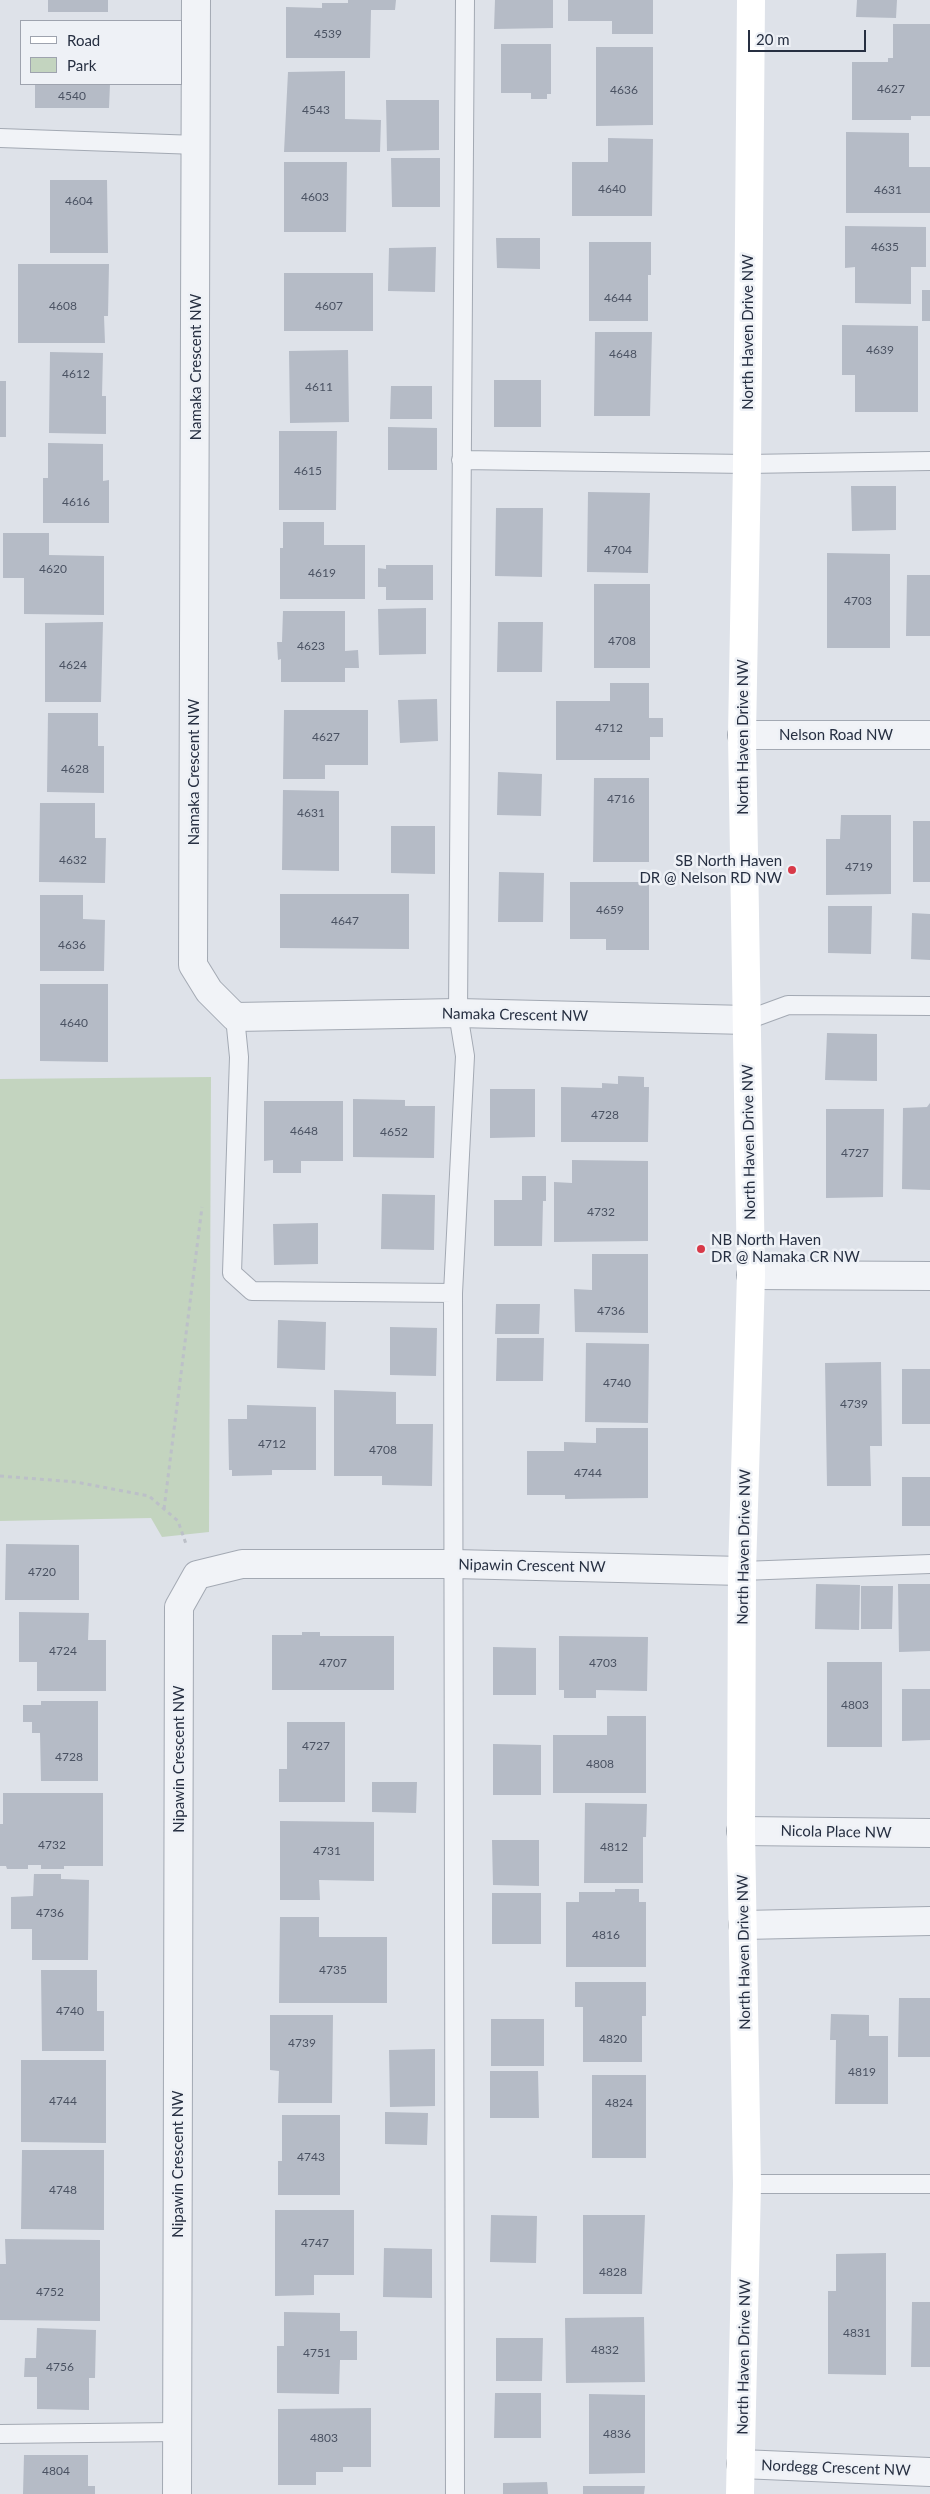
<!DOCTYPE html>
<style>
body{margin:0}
#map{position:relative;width:930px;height:2494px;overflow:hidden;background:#dee2e9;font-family:Lato,sans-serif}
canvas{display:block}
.legend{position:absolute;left:20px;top:20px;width:162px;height:65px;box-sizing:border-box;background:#eef1f6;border:1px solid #9ea3ae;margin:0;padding:6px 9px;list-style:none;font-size:15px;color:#262f41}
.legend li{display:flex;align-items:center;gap:10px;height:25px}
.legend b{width:25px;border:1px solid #9ea3ae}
.scale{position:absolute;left:748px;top:30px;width:118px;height:22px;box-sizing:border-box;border:2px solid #262f41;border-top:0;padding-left:6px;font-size:15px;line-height:18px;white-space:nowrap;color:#262f41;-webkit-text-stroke:4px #eef1f6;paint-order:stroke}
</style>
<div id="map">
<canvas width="930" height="2494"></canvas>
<ul class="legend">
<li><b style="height:6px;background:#fff"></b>Road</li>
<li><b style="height:14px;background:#c3d4bf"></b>Park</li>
</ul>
<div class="scale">20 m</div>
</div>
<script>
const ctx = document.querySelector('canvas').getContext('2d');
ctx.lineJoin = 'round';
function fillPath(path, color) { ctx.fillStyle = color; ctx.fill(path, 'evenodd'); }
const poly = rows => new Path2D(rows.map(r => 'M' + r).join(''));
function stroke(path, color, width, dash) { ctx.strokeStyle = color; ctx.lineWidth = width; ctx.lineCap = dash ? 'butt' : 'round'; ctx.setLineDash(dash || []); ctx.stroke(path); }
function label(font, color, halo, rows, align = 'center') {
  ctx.font = font + ' Lato,sans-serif'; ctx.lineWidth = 5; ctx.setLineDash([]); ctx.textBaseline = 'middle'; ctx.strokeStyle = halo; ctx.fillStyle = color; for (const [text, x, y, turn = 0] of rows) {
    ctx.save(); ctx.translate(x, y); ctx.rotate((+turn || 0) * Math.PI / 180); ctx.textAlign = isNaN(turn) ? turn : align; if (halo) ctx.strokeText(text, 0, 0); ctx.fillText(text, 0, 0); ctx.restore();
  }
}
const green = poly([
 [211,1077,209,1532,162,1537,151,1518,0,1521,0,1079]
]);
const building = poly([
 [48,0,108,0,108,12,48,12],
 [348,0,396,0,395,10,371,10,370,58,286,58,286,7,322,8,322,3,348,3],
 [495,0,553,0,553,28,494,29],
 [568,0,653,0,653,34,612,34,612,21,568,21],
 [857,0,897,0,896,18,856,17],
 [893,24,930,24,930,116,911,116,911,120,852,120,852,62,888,62,888,58,893,58],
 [501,44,551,44,551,94,547,94,547,99,531,99,531,93,501,93],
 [596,47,653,47,653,125,596,126],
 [345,71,345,119,381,120,380,152,284,152,288,72],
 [35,84,110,84,109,108,35,108],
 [386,100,439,100,439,150,387,151],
 [846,132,909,133,909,167,930,167,930,213,846,213],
 [608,138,653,139,652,216,572,216,572,162,608,162],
 [391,158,440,158,440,207,392,207],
 [284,162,347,162,346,232,284,232],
 [50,180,107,180,108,253,50,253],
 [845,226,926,227,926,267,911,267,911,304,855,303,855,267,845,268],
 [496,238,540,238,540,269,497,268],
 [589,242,651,242,651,275,648,275,648,321,589,321],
 [436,247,435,292,388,291,389,248],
 [18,264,109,264,108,316,104,316,105,343,18,343],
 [284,273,373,273,373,331,284,331],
 [922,290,930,290,930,321,922,321],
 [842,325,918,326,918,412,855,412,855,375,842,375],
 [595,332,652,332,650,416,594,416],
 [348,350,349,422,290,423,289,351],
 [50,352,103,353,102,396,106,396,106,434,49,433],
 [494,380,541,380,541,427,494,427],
 [0,381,6,381,6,437,0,437],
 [391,386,432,386,432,419,390,419],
 [388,427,437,428,437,470,388,470],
 [279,431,337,431,336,510,279,510],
 [48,443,103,444,103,481,109,480,109,523,43,523,43,478,48,478],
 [851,486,896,486,896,530,852,531],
 [588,492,650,493,648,573,587,572],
 [496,508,543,508,542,577,495,576],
 [283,522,324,522,324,545,365,545,365,599,280,599,280,548,283,548],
 [3,533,49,533,49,555,104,556,104,615,24,614,24,578,3,578],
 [827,553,890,554,890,648,827,648],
 [386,565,433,565,433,600,386,600,386,587,378,587,378,568,386,569],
 [907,575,930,575,930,636,906,636],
 [594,584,650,584,650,668,594,668],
 [426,608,426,654,379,655,378,609],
 [283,611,345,611,345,651,358,650,359,668,345,668,345,682,281,682,281,659,278,660,277,642,282,642],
 [103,622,101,702,45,702,45,623],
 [498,622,543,622,542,672,497,672],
 [610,683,649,683,649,718,663,718,663,737,650,737,650,760,556,760,556,701,610,701],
 [437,699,438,741,400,743,398,700],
 [284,710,368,710,368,765,325,765,325,779,283,779],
 [48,713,98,713,98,746,104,746,104,793,47,792],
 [498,772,542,774,541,816,497,815],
 [594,778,649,778,649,862,593,862],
 [283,790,339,791,339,871,282,870],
 [40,803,95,803,95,838,106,838,105,883,39,882],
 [841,815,891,815,891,894,826,895,826,839,840,839],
 [913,821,930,821,930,882,913,882],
 [391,826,435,826,435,874,391,873],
 [499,872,544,873,543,922,498,922],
 [570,882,649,882,649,950,606,950,606,939,570,939],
 [280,894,409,894,409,949,280,948],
 [40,895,83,895,83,919,105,920,104,971,40,971],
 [828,906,872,906,871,954,828,953],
 [912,913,930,914,930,960,911,959],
 [40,984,108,984,108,1062,40,1061],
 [827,1033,877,1034,877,1081,825,1080],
 [618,1076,644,1077,644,1087,649,1087,648,1142,561,1142,561,1087,602,1088,602,1083,618,1084],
 [490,1089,535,1089,535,1137,490,1138],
 [353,1099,405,1100,405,1106,435,1106,434,1158,353,1157],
 [264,1101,343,1101,343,1161,301,1161,301,1173,273,1173,273,1160,264,1161],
 [930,1103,930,1190,902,1189,903,1108,927,1107],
 [826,1109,884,1109,883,1197,826,1198],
 [572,1160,648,1161,648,1241,554,1242,554,1182,572,1183],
 [522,1176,546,1176,546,1201,543,1201,542,1246,494,1246,494,1200,522,1200],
 [382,1194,435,1195,434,1250,381,1249],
 [318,1223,318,1264,274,1265,273,1224],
 [592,1254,648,1254,648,1333,575,1332,574,1289,592,1290],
 [496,1304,540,1304,539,1334,495,1334],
 [278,1320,326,1322,325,1370,277,1368],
 [390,1327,437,1328,436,1376,390,1375],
 [497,1338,544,1338,543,1381,496,1381],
 [586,1343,649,1344,648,1423,585,1422],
 [881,1362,882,1446,870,1446,871,1486,827,1486,825,1363],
 [902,1369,930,1369,930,1424,902,1424],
 [334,1390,396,1392,396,1424,433,1424,432,1486,382,1485,382,1476,334,1476],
 [247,1405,316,1407,316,1470,272,1470,272,1475,232,1476,232,1470,229,1470,228,1419,247,1419],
 [596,1428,648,1428,648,1498,565,1499,565,1495,527,1495,527,1451,564,1451,564,1442,596,1443],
 [902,1477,930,1477,930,1526,902,1526],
 [6,1544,79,1545,79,1600,5,1600],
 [816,1584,860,1585,859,1630,815,1629],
 [898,1584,930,1584,930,1651,899,1652],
 [861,1586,893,1586,892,1629,861,1629],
 [19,1612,89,1613,88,1640,106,1640,106,1691,37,1691,37,1662,19,1662],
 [302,1632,320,1632,320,1636,394,1636,394,1690,272,1690,272,1635,302,1635],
 [559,1636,648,1637,647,1691,596,1690,596,1698,564,1698,564,1690,559,1690],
 [493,1647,536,1648,536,1695,493,1695],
 [827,1662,882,1662,882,1747,827,1747],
 [902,1689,930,1689,930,1740,902,1741],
 [41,1701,98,1701,98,1781,41,1781,40,1733,32,1733,32,1722,23,1722,23,1705,41,1705],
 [607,1716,646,1716,646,1793,553,1793,553,1735,607,1735],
 [287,1722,345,1722,345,1802,279,1802,279,1769,287,1769],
 [493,1744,541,1745,541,1795,493,1795],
 [372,1782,417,1782,416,1813,372,1812],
 [3,1793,103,1793,103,1866,64,1866,64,1869,41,1869,41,1865,28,1865,28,1869,7,1869,6,1866,0,1866,0,1824,3,1824],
 [585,1803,647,1804,646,1837,643,1837,643,1883,584,1883],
 [280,1821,374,1822,374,1881,319,1880,320,1900,280,1900],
 [492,1840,539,1840,539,1886,493,1885],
 [34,1874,61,1874,61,1879,89,1880,88,1960,32,1960,32,1929,11,1929,11,1897,33,1896],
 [615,1889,639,1889,639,1902,646,1902,646,1967,566,1967,566,1902,579,1902,579,1892,615,1892],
 [492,1893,541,1893,541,1944,492,1944],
 [280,1917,319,1917,319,1937,387,1937,387,2003,279,2003],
 [41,1970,97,1970,97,2011,104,2011,104,2051,42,2051],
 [575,1982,646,1982,646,2016,642,2016,642,2062,583,2062,583,2007,575,2007],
 [899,1998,930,1998,930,2057,898,2057],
 [831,2014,869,2015,869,2036,888,2036,888,2104,835,2104,836,2040,830,2040],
 [270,2015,333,2015,332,2103,278,2103,279,2071,270,2070],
 [491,2019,544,2019,544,2066,491,2066],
 [435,2049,435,2106,390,2107,389,2050],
 [21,2060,106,2060,106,2143,21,2142],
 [490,2071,538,2071,539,2118,490,2118],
 [592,2075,646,2075,646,2158,592,2158],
 [385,2112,428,2113,427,2145,385,2144],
 [282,2115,340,2115,340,2195,278,2195,278,2161,282,2161],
 [22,2150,104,2150,104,2230,21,2229],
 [275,2210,354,2210,354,2275,314,2275,314,2295,275,2296],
 [491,2215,537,2216,536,2263,490,2262],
 [583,2215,645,2215,642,2294,583,2294],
 [5,2239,100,2240,100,2321,0,2320,0,2264,6,2264],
 [384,2248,432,2249,432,2298,383,2297],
 [886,2253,886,2375,828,2374,828,2291,836,2291,836,2254],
 [912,2302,930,2302,930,2367,911,2367],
 [284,2312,340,2313,340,2331,357,2331,357,2360,340,2360,339,2394,277,2393,277,2346,284,2346],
 [644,2317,645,2382,566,2383,565,2318],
 [37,2328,96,2330,95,2378,89,2378,89,2410,37,2409,37,2377,24,2377,25,2358,36,2358],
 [496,2338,543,2338,542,2381,496,2381],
 [495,2393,541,2393,541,2438,494,2438],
 [589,2394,645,2395,645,2473,589,2474],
 [371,2408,371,2467,343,2467,343,2472,316,2472,316,2485,278,2485,278,2409],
 [24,2455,88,2455,88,2486,95,2486,95,2494,23,2494],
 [547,2482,548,2494,503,2494,503,2483],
 [583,2486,645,2486,644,2494,583,2494]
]);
const path = poly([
 [0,1476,76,1482,149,1496,178,1521,186,1544],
 [164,1509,202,1207]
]);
const lane = poly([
 [0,138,197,145],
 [461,460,747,464,930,461],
 [235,1017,239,1057,232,1273,252,1291,453,1293],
 [747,1020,788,1005,930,1006],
 [742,1571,930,1564],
 [747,2184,930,2184],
 [0,2434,177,2432],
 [455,2494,453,1293,465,1056,458,1013,465,0]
]);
const street = poly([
 [196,0,193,965,209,991,235,1017,458,1013,747,1020],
 [742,735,930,735],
 [751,1275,930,1276],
 [741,1831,930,1833],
 [743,1925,930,1921],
 [741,2464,930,2472],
 [177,2494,179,1607,197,1575,242,1564,454,1564,742,1571]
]);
const secondary = poly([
 [740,2494,747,2184,741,1831,742,1571,751,1275,742,735,747,464,751,0]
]);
const markers = [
 [792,870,5,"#d83948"],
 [701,1249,5,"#d83948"]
];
const numberNames = [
 ["4539",328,34],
 ["4627",891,89],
 ["4636",624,90],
 ["4540",72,96],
 ["4543",316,110],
 ["4640",612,189],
 ["4631",888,190],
 ["4603",315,197],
 ["4604",79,201],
 ["4635",885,247],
 ["4644",618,298],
 ["4608",63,306],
 ["4607",329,306],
 ["4639",880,350],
 ["4648",623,354],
 ["4612",76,374],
 ["4611",319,387],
 ["4615",308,471],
 ["4616",76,502],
 ["4704",618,550],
 ["4620",53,569],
 ["4619",322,573],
 ["4703",858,601],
 ["4708",622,641],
 ["4623",311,646],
 ["4624",73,665],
 ["4712",609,728],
 ["4627",326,737],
 ["4628",75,769],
 ["4716",621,799],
 ["4631",311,813],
 ["4632",73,860],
 ["4719",859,867],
 ["4659",610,910],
 ["4647",345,921],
 ["4636",72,945],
 ["4640",74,1023],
 ["4728",605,1115],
 ["4648",304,1131],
 ["4652",394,1132],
 ["4727",855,1153],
 ["4732",601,1212],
 ["4736",611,1311],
 ["4740",617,1383],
 ["4739",854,1404],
 ["4712",272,1444],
 ["4708",383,1450],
 ["4744",588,1473],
 ["4720",42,1572],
 ["4724",63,1651],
 ["4707",333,1663],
 ["4703",603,1663],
 ["4803",855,1705],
 ["4727",316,1746],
 ["4728",69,1757],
 ["4808",600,1764],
 ["4732",52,1845],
 ["4812",614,1847],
 ["4731",327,1851],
 ["4736",50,1913],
 ["4816",606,1935],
 ["4735",333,1970],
 ["4740",70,2011],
 ["4820",613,2039],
 ["4739",302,2043],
 ["4819",862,2072],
 ["4744",63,2101],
 ["4824",619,2103],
 ["4743",311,2157],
 ["4748",63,2190],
 ["4747",315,2243],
 ["4828",613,2272],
 ["4752",50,2292],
 ["4831",857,2333],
 ["4832",605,2350],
 ["4751",317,2353],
 ["4756",60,2367],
 ["4836",617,2434],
 ["4803",324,2438],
 ["4804",56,2471]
];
const streetNames = [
 ["North Haven Drive NW",748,332,-90],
 ["Namaka Crescent NW",196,367,-90],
 ["Nelson Road NW",836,735],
 ["North Haven Drive NW",743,737,-90],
 ["Namaka Crescent NW",194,772,-90],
 ["Namaka Crescent NW",515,1015,1],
 ["North Haven Drive NW",749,1142,-91],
 ["North Haven Drive NW",744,1547,-89],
 ["Nipawin Crescent NW",532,1566,1],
 ["Nipawin Crescent NW",179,1759,-90],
 ["Nicola Place NW",836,1832,1],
 ["North Haven Drive NW",744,1952,-91],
 ["Nipawin Crescent NW",178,2164,-90],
 ["North Haven Drive NW",744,2357,-89],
 ["Nordegg Crescent NW",836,2468,2]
];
const poiNames = [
 ["SB North Haven",782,861],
 ["DR @ Nelson RD NW",782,878],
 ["NB North Haven",711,1240,"left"],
 ["DR @ Namaka CR NW",711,1257,"left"]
];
fillPath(green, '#c3d4bf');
fillPath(building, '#b5bbc6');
stroke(lane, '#a3a9b3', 20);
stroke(street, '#a3a9b3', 30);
stroke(path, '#bcc0c8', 3, [4, 4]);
stroke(lane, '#f1f3f7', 18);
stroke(street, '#f1f3f7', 28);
stroke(secondary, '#fff', 28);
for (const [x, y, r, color] of markers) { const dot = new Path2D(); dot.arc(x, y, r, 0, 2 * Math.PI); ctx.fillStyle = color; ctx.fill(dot); stroke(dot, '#eef1f6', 2); }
label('12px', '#4a5262', null, numberNames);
label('15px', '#262f41', '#eef1f6', streetNames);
label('15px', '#262f41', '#eef1f6', poiNames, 'right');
</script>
